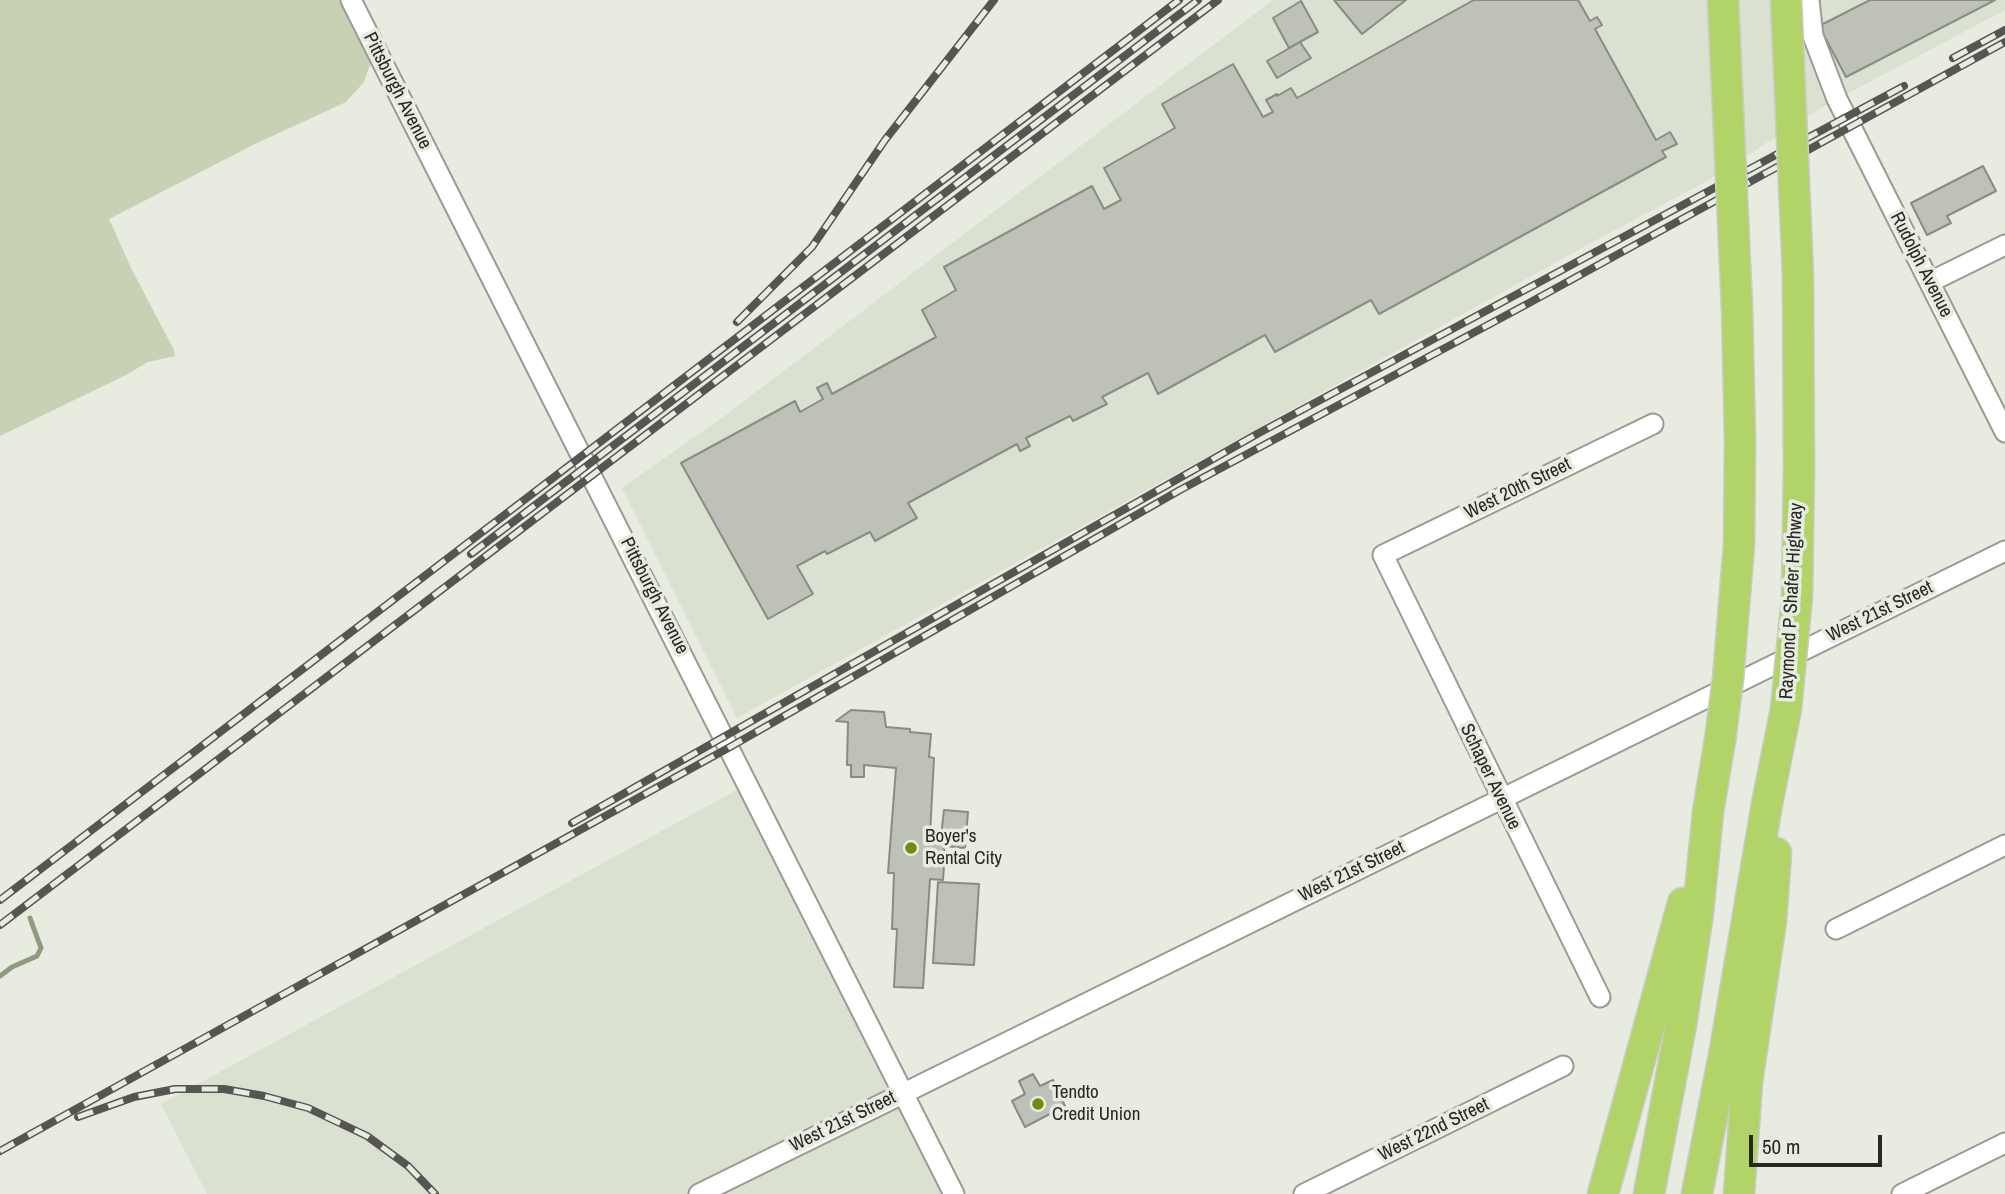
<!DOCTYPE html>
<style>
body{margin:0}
#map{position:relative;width:2005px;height:1194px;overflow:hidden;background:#e7ebe0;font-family:"Archivo Narrow",sans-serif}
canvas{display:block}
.scale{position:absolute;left:1749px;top:1135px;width:133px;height:32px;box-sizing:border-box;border:4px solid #272824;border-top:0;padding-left:9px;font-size:21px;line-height:24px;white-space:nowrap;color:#272824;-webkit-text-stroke:5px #e7ebe0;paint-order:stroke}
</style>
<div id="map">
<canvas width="2005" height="1194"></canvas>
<div class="scale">50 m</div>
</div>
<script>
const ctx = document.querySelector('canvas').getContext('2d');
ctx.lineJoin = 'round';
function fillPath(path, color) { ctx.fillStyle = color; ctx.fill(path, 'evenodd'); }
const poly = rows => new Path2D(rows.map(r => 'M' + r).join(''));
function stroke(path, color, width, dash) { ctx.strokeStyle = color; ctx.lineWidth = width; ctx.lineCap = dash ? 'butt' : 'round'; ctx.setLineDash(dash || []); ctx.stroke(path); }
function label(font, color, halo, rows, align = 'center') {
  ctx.font = font + ' "Archivo Narrow",sans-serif'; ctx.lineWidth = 7; ctx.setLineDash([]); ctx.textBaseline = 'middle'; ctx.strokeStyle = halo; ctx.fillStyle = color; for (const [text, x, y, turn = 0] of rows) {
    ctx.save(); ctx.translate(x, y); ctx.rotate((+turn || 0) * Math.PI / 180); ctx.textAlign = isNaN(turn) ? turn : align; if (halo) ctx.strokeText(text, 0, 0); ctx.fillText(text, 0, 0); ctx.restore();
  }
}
const built = poly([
 [1273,0,2005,0,2005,10,1826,105,1705,182,1589,244,737,718,622,488,723,417],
 [744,786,946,1194,207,1194,161,1104]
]);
const green = poly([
 [0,0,340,0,371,62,364,82,346,102,255,144,109,219,132,270,174,350,175,356,148,362,126,375,0,436]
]);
const stream = poly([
 [0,976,12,967,37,956,41,948,30,918]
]);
const building = poly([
 [1334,0,1406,0,1362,34,1334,0],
 [1474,0,1578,0,1590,21,1597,17,1602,25,1595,29,1656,140,1670,132,1677,144,1662,151,1666,157,1379,314,1371,300,1275,352,1265,335,1158,394,1148,373,1102,397,1107,404,1073,421,1070,416,1026,438,1030,446,1020,451,1017,444,908,503,917,518,875,541,870,532,827,554,825,551,797,566,813,594,768,619,681,463,795,401,800,412,823,399,817,388,827,383,832,394,936,337,922,310,956,290,944,267,1092,186,1104,209,1121,200,1104,168,1175,128,1162,104,1233,64,1263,117,1273,112,1266,100,1277,94,1277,96,1291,88,1297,98,1474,0],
 [1870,0,1995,0,1846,77,1819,26,1870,0],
 [1301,1,1318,32,1289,48,1273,18,1301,1],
 [1300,42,1311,58,1277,78,1267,61,1300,42],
 [1983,166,1996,191,1947,216,1951,223,1927,235,1911,203,1983,166],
 [851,710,884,712,886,727,910,729,910,732,931,734,929,757,934,758,930,835,941,836,944,810,968,812,965,848,943,846,945,852,943,880,930,879,923,988,894,987,897,929,892,929,894,873,888,873,896,768,864,765,864,777,851,777,851,765,847,765,848,722,836,721,851,710],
 [938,882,979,884,974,965,933,963,938,882],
 [1033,1074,1040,1086,1053,1080,1065,1106,1025,1127,1012,1101,1025,1094,1019,1081,1033,1074]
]);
const minor = poly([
 [351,0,954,1194],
 [1809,0,1813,36,1837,99,2005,432],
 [1930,282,2005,245],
 [1836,929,2005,845],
 [1600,997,1383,555,1653,424],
 [699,1194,2005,551],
 [1304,1194,1563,1066],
 [1902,1194,2005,1143]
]);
const highway = poly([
 [1797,597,1799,469,1798,275],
 [1734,606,1739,545,1740,440,1737,307],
 [1603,1194,1683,903],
 [1649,1194,1681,1025,1698,913,1708,812,1720,740],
 [1697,1194,1725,1050,1767,804,1786,709],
 [1739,1194,1747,1082,1771,921,1776,853]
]);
const rail = poly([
 [1953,58,2005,30],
 [737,322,812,247,885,140,994,0],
 [471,554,1198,0],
 [572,823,1257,434,1904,86],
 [0,900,1179,0],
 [0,925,1218,0],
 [78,1117,134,1097,175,1089,224,1089,264,1096,308,1108,367,1136,408,1166,435,1194],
 [0,1151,730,747,1180,490,1529,303,2005,42]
]);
const highwayBridge = poly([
 [1723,0,1737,307],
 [1786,0,1798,275],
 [1786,709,1797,597],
 [1720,740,1728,679,1734,606]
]);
const markers = [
 [911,848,7,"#6f8d0d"],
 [1038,1104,7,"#6f8d0d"]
];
const streetNames = [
 ["Pittsburgh Avenue",397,91,63],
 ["Rudolph Avenue",1921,265,63],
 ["West 20th Street",1518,489,-26],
 ["Pittsburgh Avenue",654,596,63],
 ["Raymond P Shafer Highway",1792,601,-87],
 ["West 21st Street",1880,612,-26],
 ["Schaper Avenue",1490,777,64],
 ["West 21st Street",1352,872,-26],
 ["West 21st Street",843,1122,-26],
 ["West 22nd Street",1434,1130,-26]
];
const poiNames = [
 ["Boyer's",925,837],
 ["Rental City",925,859],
 ["Tendto",1052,1093],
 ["Credit Union",1052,1115]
];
fillPath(built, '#dae1d0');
fillPath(green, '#c7d2b4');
stroke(stream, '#909a7d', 5);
fillPath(building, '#bdc1b7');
stroke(building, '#898c82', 2);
stroke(minor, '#989c92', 23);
stroke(highway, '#cbcbca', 33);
stroke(minor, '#fff', 19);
stroke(highway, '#b2d367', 30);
stroke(rail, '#555651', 8);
stroke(rail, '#e7ebe0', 5, [16]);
stroke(highwayBridge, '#cbcbca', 33, []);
stroke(highwayBridge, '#b2d367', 30);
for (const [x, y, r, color] of markers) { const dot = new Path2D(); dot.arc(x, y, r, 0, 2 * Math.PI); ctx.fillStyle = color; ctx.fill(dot); stroke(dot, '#e7ebe0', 2.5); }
label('19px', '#272824', '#e7ebe0', streetNames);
label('19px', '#272824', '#e7ebe0', poiNames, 'left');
</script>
